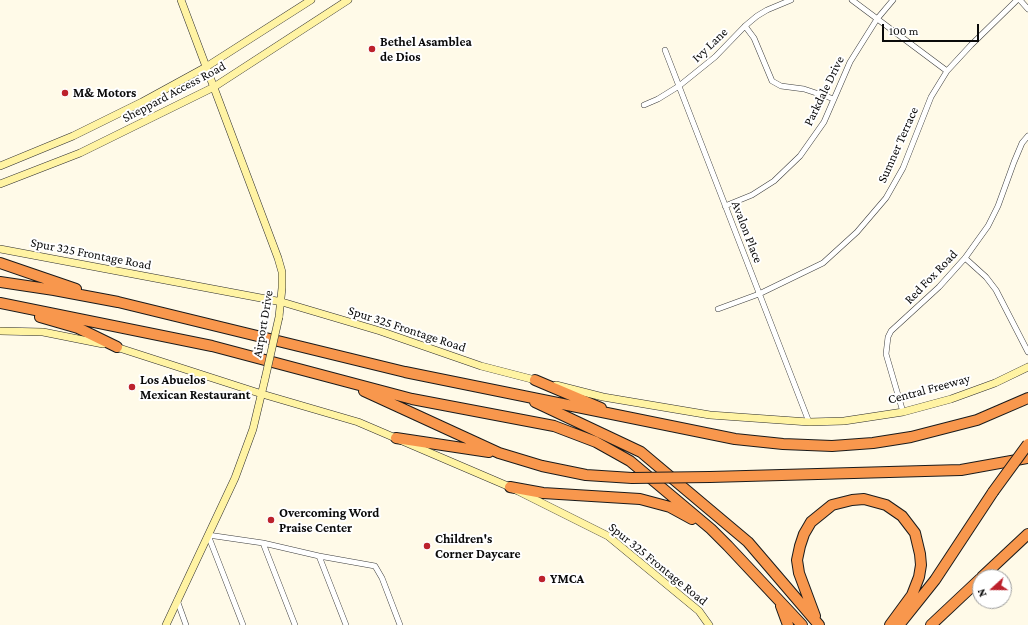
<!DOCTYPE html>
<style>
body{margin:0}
#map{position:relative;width:1028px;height:625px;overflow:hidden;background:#fffae8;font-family:"Crimson Pro",serif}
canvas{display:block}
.north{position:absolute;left:972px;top:569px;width:40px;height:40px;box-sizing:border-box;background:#fff;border:1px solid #9d9d9d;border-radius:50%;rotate:249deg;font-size:11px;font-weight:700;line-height:16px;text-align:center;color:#0a0a0a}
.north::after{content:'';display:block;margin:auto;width:14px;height:18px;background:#bc212c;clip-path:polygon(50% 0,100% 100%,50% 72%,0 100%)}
.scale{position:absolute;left:882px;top:24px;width:97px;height:18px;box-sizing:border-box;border:2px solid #0a0a0a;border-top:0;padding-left:5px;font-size:12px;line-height:14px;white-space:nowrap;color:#0a0a0a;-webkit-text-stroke:3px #fff;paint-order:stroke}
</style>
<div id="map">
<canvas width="1028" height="625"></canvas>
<div class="north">N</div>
<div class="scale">100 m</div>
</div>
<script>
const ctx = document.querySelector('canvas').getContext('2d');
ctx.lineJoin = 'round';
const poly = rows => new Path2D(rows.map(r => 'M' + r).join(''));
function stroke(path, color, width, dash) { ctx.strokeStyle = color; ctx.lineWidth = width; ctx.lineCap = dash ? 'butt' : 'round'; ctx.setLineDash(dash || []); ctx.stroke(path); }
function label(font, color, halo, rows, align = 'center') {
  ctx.font = font + ' "Crimson Pro",serif'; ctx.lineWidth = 4; ctx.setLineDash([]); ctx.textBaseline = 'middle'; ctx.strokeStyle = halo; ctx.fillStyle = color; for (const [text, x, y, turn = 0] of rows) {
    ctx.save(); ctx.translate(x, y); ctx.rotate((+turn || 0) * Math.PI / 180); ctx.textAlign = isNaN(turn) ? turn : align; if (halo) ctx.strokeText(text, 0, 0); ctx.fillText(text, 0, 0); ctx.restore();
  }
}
const minor = poly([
 [852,0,947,71],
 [1020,0,1028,9],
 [745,26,754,38,772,81,781,86,804,89,834,99],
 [665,50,809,422],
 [644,105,658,99,679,86,715,57,745,26,757,16,767,10,791,0],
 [725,206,752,195,774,181,800,156,824,122,850,62,877,19,893,0],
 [965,258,986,277,996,290,1028,352],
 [718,309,759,294,823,263,857,232,886,198,903,168,931,97,947,71,971,45,1017,0],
 [903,412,886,354,888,337,891,331,939,287,965,258,988,226,998,206,1014,162,1022,143,1028,136],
 [263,543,295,625],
 [319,556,375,566,382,578,400,625],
 [177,600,186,625],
 [243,625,208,535,263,543,319,556,346,625]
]);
const secondary = poly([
 [181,0,278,258,282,272,282,288,279,317],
 [0,166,73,136,142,102,206,67,311,0],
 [0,184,80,153,214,87,348,0],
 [0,249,282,302,380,331,481,366,539,381],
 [0,331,43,332,103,344],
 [113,346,262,394,358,422,510,487,608,536,699,611,709,625],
 [556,385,603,397,710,415,809,422,844,421,903,412,951,399,995,383,1028,367],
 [166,625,235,478,253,429,265,379]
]);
const motorway = poly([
 [0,263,76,289],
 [0,282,54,290,118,302,405,372,735,439,783,444,832,446,873,443,911,437,977,420,1028,398],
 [0,303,212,346,412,399,554,426,596,442,630,461,711,529,728,546,802,625],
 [40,317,78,328,117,347],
 [535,380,601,408],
 [364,391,499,453,542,466,586,475,632,478],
 [535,402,641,452,748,542,819,625],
 [396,438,489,452],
 [710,477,961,470,1028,458],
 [510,487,543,493,640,499,670,507,692,519],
 [982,577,1028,534],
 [781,606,788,625],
 [815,616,799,573,797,560,800,546,804,534,811,522,832,505,852,500,864,499,886,505,902,516,915,533,920,554,921,565,919,577,912,595,890,625],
 [899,625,935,580,993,492],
 [931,625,980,579]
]);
const secondaryBridge = poly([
 [265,379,279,317]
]);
const motorwayBridge = poly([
 [632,478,710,477],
 [993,492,1028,444]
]);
const markers = [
 [372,49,4,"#bc212c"],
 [65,93,4,"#bc212c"],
 [132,387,4,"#bc212c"],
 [271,520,4,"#bc212c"],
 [427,546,4,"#bc212c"],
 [542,579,4,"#bc212c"]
];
const poiNames = [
 ["Bethel Asamblea",380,42],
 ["de Dios",380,57],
 ["M& Motors",73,93],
 ["Los Abuelos",140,380],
 ["Mexican Restaurant",140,395],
 ["Overcoming Word",279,513],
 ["Praise Center",279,528],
 ["Children's",435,539],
 ["Corner Daycare",435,554],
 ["YMCA",550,579]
];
const streetNames = [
 ["Ivy Lane",710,45,-44],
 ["Parkdale Drive",824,91,-64],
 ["Sheppard Access Road",174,92,-28],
 ["Sumner Terrace",898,145,-66],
 ["Avalon Place",747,232,69],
 ["Spur 325 Frontage Road",91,254,11],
 ["Red Fox Road",931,277,-46],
 ["Airport Drive",263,324,-80],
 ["Spur 325 Frontage Road",407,329,18],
 ["Central Freeway",929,389,-15],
 ["Spur 325 Frontage Road",658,564,39]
];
stroke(minor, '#3d3d3d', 6);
stroke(secondary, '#2c2c2c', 8);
stroke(motorway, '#1b1b1b', 12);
stroke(minor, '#fff', 5);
stroke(secondary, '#fff3a3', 7);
stroke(motorway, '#f8974d', 10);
stroke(secondaryBridge, '#2c2c2c', 8, []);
stroke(motorwayBridge, '#1b1b1b', 12, []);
stroke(secondaryBridge, '#fff3a3', 7);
stroke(motorwayBridge, '#f8974d', 10);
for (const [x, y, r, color] of markers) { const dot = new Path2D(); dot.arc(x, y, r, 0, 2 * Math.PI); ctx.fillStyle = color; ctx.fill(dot); stroke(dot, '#fff', 1.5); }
label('bold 13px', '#0a0a0a', '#fff', poiNames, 'left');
label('13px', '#0a0a0a', '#fff', streetNames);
</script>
